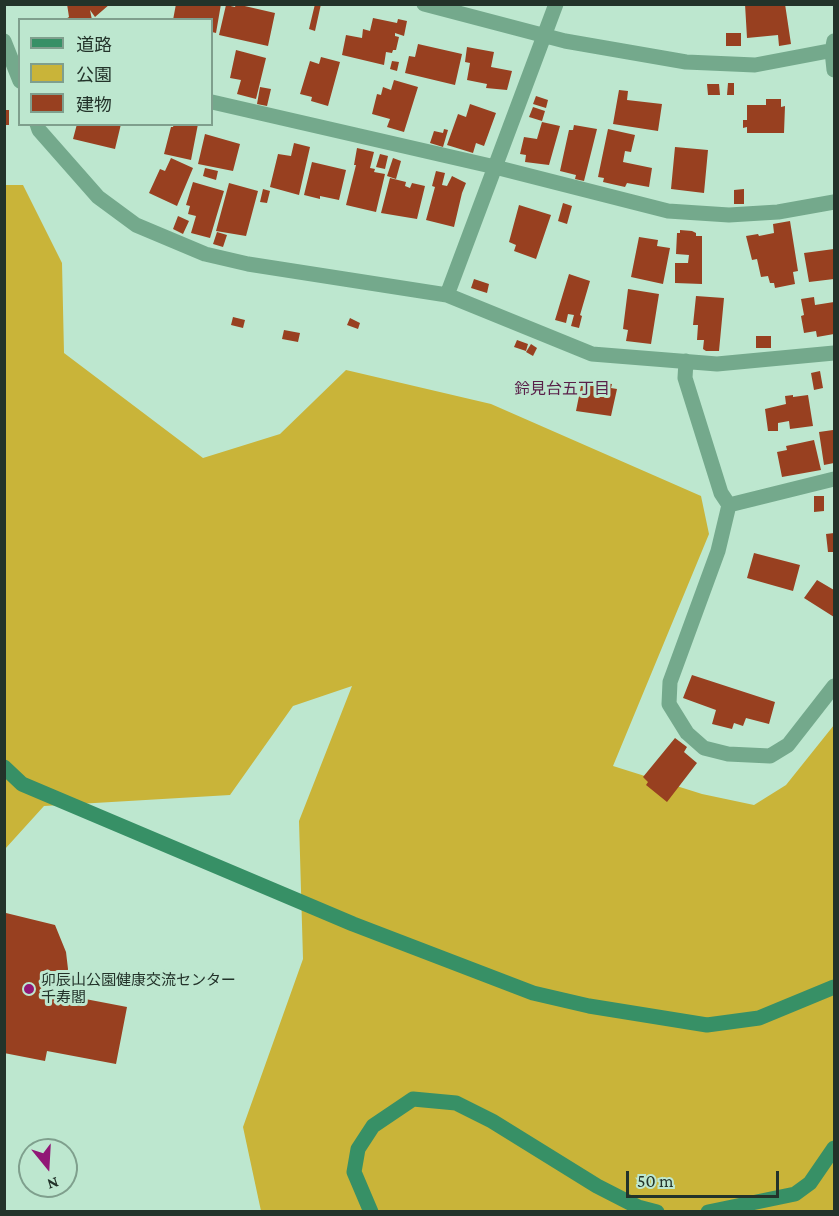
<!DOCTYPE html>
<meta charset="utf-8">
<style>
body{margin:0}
#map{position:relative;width:839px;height:1216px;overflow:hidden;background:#bde7cf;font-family:"Crimson Pro","Noto Sans JP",serif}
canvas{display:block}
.frame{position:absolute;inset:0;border:6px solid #23332a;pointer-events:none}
.legend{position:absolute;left:18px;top:18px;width:195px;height:108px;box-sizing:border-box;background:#bde7cf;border:2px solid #7f9f8d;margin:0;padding:8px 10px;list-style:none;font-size:18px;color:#23332a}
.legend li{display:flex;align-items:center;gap:12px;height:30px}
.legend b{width:30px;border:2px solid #7f9f8d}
.north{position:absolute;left:18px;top:1138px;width:60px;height:60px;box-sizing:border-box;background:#bde7cf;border:2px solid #7f9f8d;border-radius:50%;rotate:162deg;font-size:16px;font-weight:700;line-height:24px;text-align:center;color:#23332a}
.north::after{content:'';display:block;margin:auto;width:21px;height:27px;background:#911876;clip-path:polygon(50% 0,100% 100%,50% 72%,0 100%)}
.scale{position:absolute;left:626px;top:1171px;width:153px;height:27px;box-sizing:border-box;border:3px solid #23332a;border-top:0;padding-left:8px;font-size:18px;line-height:21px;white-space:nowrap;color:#23332a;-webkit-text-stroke:4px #bde7cf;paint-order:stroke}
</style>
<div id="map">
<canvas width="839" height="1216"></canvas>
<div class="frame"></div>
<ul class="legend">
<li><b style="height:8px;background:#379066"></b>道路</li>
<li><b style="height:16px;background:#c9b439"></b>公園</li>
<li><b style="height:16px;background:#984020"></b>建物</li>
</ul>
<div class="north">N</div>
<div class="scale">50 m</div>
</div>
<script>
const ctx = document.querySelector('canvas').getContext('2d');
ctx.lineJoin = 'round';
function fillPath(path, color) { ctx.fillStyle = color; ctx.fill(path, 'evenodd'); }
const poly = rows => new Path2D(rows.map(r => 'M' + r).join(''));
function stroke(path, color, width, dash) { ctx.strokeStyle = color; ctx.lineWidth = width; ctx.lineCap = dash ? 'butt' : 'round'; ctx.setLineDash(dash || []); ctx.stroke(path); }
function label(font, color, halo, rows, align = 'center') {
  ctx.font = font + ' "Crimson Pro","Noto Sans JP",serif'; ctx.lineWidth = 6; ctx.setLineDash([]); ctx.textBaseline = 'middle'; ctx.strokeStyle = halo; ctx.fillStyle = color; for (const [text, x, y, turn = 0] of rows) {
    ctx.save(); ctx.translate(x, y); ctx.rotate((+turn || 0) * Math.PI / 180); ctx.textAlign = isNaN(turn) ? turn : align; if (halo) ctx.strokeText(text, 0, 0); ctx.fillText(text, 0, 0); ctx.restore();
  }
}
const green = poly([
 [4,185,23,185,62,263,64,353,203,458,280,434,346,370,491,404,701,496,709,534,613,766,702,794,754,805,786,785,834,725,834,1211,261,1211,243,1127,303,959,299,821,352,686,293,706,230,795,44,806,5,849]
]);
const building = poly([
 [67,4,110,4,95,17,90,10,92,20,64,20,69,17],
 [176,4,221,4,216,33,212,32,212,20,173,20],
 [236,4,275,13,268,46,219,35,226,5,235,7],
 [315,4,321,4,315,31,309,29],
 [745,4,785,4,791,44,779,46,778,35,747,38],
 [373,18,397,23,398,19,407,21,404,36,395,33,395,36,399,37,396,50,393,50,392,53,386,52,384,65,342,55,346,35,362,38,363,29,370,31],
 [726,33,741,33,741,46,726,46],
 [418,44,462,54,455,85,405,73,409,56,415,57],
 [467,47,494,52,491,67,512,71,507,90,486,88,487,84,467,80,470,63,465,62],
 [236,50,266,58,256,99,237,94,241,80,230,78],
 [321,57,340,62,328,106,311,101,312,97,300,94,310,61,319,64],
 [392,61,399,62,397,71,390,69],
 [394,80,418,87,404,132,387,127,390,119,372,114,377,94,381,95,383,87,391,90],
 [728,83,734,83,734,95,727,95],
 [707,84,719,84,720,95,708,95],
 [260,87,271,89,267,106,257,104],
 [619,90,628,91,627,100,662,104,658,131,613,124],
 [536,96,548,100,546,108,533,104],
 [766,99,781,99,781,107,785,106,784,133,747,133,747,127,743,128,743,120,747,120,747,105,766,105],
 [470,104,496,113,484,146,476,143,473,153,447,145,458,114,466,117],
 [533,107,545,111,542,121,529,117],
 [4,110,9,110,9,125,4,125],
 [542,122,560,126,549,165,525,162,526,155,520,154,524,137,537,139],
 [77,124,121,124,115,149,73,139],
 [174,124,198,124,191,160,164,154,171,127,173,127],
 [574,125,597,129,584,181,575,179,576,175,560,171,569,130,573,130],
 [444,129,448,130,443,147,430,143,434,131,443,133],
 [608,129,635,135,631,152,625,151,623,162,652,168,649,187,627,183,625,187,603,182,604,178,598,177],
 [205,134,240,144,233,171,198,164],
 [294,143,310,147,299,195,270,187,278,154,291,156],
 [675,147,708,150,704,193,671,189],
 [357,148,374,152,370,168,375,169,374,172,385,174,376,212,346,205,356,165,354,165],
 [380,154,388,156,385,169,376,167],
 [171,158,193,168,177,206,149,193,160,169,165,171],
 [393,158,401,161,396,179,387,176],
 [312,162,346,170,339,200,320,196,320,199,304,195],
 [205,168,218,171,216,180,203,176],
 [436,171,445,173,442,185,447,186,452,176,466,183,462,193,454,227,426,220,435,187,432,186],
 [390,178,406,182,405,186,410,188,412,183,425,186,417,219,381,213],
 [193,182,224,191,210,238,191,233,196,216,188,214,190,206,186,205],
 [229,183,258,191,246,236,216,231],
 [263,189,270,191,267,203,260,202],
 [744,189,744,204,734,204,734,190],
 [563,203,572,206,567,224,558,221],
 [519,205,551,215,536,259,514,251,516,245,509,242],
 [178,216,189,221,183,234,173,229],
 [790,221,798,271,793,272,795,284,775,288,774,283,770,283,768,276,761,277,757,259,752,260,746,236,758,234,759,236,774,233,773,224],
 [680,230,692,231,696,233,696,236,702,236,702,284,675,283,675,263,688,263,689,255,676,254,677,233,680,233],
 [217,232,227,235,223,247,213,244],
 [639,237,658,240,657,246,670,248,663,284,631,277],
 [834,249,834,279,809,282,804,253],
 [569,274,590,281,580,315,582,316,579,328,571,326,574,315,568,314,566,323,555,320],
 [474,279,489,284,487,293,471,288],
 [628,289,659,294,651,344,626,341,628,330,623,329],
 [696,296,724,298,719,351,706,351,703,349,704,340,697,340,698,325,693,325],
 [814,297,815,305,834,302,834,334,817,337,816,331,804,333,801,316,804,315,801,299],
 [233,317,245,320,243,328,231,325],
 [350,318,360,323,358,329,347,325],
 [284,330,300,333,298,342,282,339],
 [756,336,771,336,771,348,756,348],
 [517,340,528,344,526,351,514,347],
 [531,344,537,348,533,356,526,352],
 [820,371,823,388,814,390,811,373],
 [582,381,612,384,611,388,617,389,611,416,576,411],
 [793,395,793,397,808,395,813,426,790,429,789,421,778,423,778,431,768,431,765,409,786,404,785,396],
 [833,430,834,431,834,463,824,465,819,432],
 [814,440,821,470,782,477,777,452,787,450,786,446],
 [814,496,824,496,824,511,814,512],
 [834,533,834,552,828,552,826,534],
 [754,553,800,565,793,591,747,578],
 [817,580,834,590,834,617,804,598],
 [692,675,775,702,769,724,746,718,743,726,734,723,732,729,712,724,716,710,683,698],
 [675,738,687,747,684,752,697,763,667,802,646,785,648,782,643,777],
 [6,913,55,925,66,952,68,969,66,986,55,984,54,993,127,1007,116,1064,47,1051,45,1061,4,1053]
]);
const street = poly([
 [424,4,565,41,686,62,755,65,834,50],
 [4,41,20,81],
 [834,41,832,51,834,70],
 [212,102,495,167,668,211,729,215,778,212,834,202],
 [37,124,39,130,98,197,136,225,205,254,248,264,447,295,592,354,717,364,834,353],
 [447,295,556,4],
 [686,361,685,378,721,493,729,505,718,551,670,682,669,704,687,733,704,748,728,754,770,756,788,745,834,686],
 [729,505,834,479]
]);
const secondary = poly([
 [4,767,22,784,353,924,533,993,589,1006,707,1025,759,1018,834,987],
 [371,1212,354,1172,358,1149,373,1126,413,1099,456,1103,492,1121,597,1186,638,1207,657,1212],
 [708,1212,795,1194,810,1183,834,1148]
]);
const markers = [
 [29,989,6,"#911876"]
];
const poiNames = [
 ["卯辰山公園健康交流センター",41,980],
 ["千寿閣",41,997]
];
const neighbourhoodNames = [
 ["鈴見台五丁目",562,389]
];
fillPath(green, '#c9b439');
fillPath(building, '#984020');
stroke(street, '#74a98c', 15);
stroke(secondary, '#379066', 15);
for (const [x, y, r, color] of markers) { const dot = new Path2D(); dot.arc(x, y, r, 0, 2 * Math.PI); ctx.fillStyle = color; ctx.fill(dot); stroke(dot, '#bde7cf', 2); }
label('15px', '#23332a', '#bde7cf', poiNames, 'left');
label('16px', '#592049', '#bde7cf', neighbourhoodNames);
</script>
